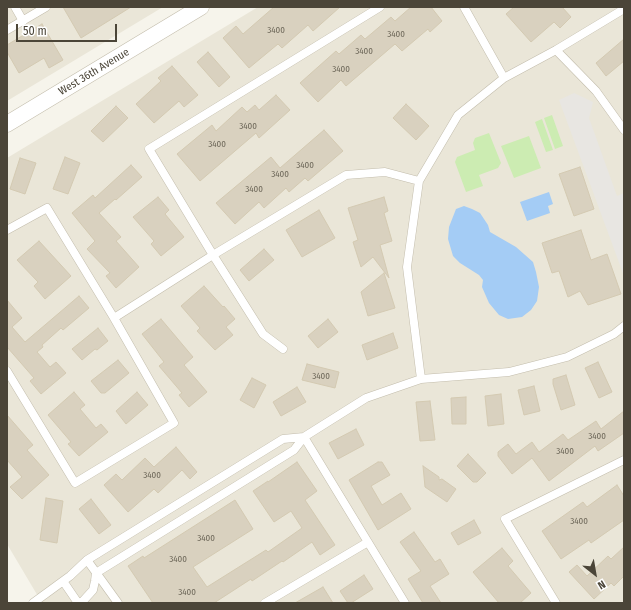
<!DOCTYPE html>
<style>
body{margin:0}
#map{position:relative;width:631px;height:610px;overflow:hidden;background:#f6f4eb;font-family:"Fira Sans Condensed",sans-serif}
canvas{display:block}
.frame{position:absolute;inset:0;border:8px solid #4b4538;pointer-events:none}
.north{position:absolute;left:575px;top:554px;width:40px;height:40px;-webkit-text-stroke:3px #fff;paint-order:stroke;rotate:149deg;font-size:11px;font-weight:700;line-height:16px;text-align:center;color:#4b4538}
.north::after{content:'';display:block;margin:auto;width:14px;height:18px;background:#4b4538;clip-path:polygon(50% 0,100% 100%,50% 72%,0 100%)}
.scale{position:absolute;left:16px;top:24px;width:101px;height:18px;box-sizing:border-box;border:2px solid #4b4538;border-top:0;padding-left:5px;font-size:12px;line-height:14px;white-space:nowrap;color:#4b4538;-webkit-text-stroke:3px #fff;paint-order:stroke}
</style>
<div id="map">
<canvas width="631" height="610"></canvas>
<div class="frame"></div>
<div class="north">N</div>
<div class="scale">50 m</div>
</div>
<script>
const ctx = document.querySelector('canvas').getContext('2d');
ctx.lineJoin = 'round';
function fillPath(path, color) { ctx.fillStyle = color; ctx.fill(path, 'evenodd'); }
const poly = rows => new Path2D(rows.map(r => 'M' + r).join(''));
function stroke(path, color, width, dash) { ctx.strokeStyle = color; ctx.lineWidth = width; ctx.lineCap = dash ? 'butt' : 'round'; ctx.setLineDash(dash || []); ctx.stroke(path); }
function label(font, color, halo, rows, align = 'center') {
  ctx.font = font + ' "Fira Sans Condensed",sans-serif'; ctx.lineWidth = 3; ctx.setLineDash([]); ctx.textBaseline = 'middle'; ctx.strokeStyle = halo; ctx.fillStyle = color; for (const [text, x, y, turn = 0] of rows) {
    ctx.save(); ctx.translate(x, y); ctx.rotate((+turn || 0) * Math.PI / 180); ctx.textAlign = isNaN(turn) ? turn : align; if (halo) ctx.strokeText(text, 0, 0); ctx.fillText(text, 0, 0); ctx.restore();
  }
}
const residential = poly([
 [7,7,163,7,7,101],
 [258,7,624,7,624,603,42,603,7,544,7,158]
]);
const green = poly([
 [552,115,563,146,555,149,544,118],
 [542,119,553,150,546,152,535,122],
 [489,133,501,163,498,168,479,175,483,186,466,192,455,162,457,157,475,150,473,143,475,138],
 [529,136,541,168,514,178,501,146]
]);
const parking = poly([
 [574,93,593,102,589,118,617,196,624,193,624,276,559,100]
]);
const water = poly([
 [549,192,553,204,548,206,550,213,527,221,520,202],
 [464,206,472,209,480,213,488,225,490,232,516,247,533,262,536,272,539,287,537,301,531,310,522,317,508,319,499,315,489,303,482,287,483,280,479,275,460,263,453,256,448,239,449,227,456,209]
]);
const building = poly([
 [63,7,131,7,81,38,63,7],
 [274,7,340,7,313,31,308,25,282,48,278,44,249,68,223,38,236,26,243,34,274,7],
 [411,7,431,7,442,21,430,32,428,29,402,51,395,44,346,86,341,80,318,102,300,83,336,51,339,54,361,35,365,39,391,17,395,21,411,7],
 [514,7,562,7,571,17,560,28,554,22,531,42,506,14,514,7],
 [42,24,63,60,49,68,44,58,19,73,7,52,7,45,42,24],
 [624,39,624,61,606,76,596,63,624,39],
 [208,52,230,77,219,87,197,62,208,52],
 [172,66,198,95,184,107,179,101,154,123,136,104,161,81,158,78,172,66],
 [276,95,290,110,259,138,256,133,200,181,177,154,212,125,216,131,242,107,247,112,255,105,259,110,276,95],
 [406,104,429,126,416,140,393,118,406,104],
 [116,106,128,118,103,142,91,131,116,106],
 [324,130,343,151,308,181,305,178,289,192,286,188,264,208,259,202,235,224,216,203,271,157,280,168,324,130],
 [65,157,80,163,68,194,53,189,65,157],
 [20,158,36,163,25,194,10,189,20,158],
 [131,165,142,177,116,200,115,199,99,213,121,237,116,241,139,267,116,288,106,276,110,273,87,249,95,241,72,213,93,195,95,198,131,165],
 [580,167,594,209,574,216,559,174,580,167],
 [158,197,169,210,165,214,184,237,161,256,151,244,154,241,133,217,158,197],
 [384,197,388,211,384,213,392,241,380,245,389,278,373,257,361,267,353,242,358,240,348,208,384,197],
 [319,210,335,238,302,257,286,230,319,210],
 [581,230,591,260,607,254,621,294,588,305,580,291,568,297,559,271,552,273,542,243,581,230],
 [39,241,71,276,45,299,34,286,38,282,17,260,39,241],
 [264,249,274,260,249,281,240,270,264,249],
 [384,273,395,308,368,316,361,292,384,273],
 [204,286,223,307,224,306,235,319,226,327,233,335,215,350,197,331,200,328,181,306,204,286],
 [79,296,89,308,63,330,61,328,42,345,43,347,37,352,50,367,56,362,66,373,41,394,30,381,34,378,7,347,7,300,22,318,12,327,25,342,79,296],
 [161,319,193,357,184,365,207,392,189,407,179,395,182,393,159,366,164,362,142,334,161,319],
 [328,319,338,332,318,348,308,336,328,319],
 [98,328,108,341,97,350,95,349,82,360,72,349,98,328],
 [393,333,398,348,367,360,362,345,393,333],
 [118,360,129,373,105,393,101,393,91,381,118,360],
 [598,362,612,392,599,398,585,368,598,362],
 [307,364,339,372,335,388,302,380,307,364],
 [566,375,575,405,561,410,553,384,553,379,566,375],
 [252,378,266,385,254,408,240,400,252,378],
 [534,386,540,411,524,415,518,390,534,386],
 [297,387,306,402,281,416,273,402,297,387],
 [74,392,85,405,80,409,96,428,101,424,108,432,79,456,68,444,71,442,48,415,74,392],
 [137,392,148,405,126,424,116,411,137,392],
 [501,394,504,424,488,426,485,396,501,394],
 [466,397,466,424,452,424,451,398,466,397],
 [430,401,435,440,420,441,416,402,430,401],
 [624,411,624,433,598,451,595,446,549,481,532,458,512,474,498,456,498,452,508,444,516,454,532,442,539,452,563,434,568,440,596,421,601,429,624,411],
 [7,415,33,445,27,450,49,475,22,499,10,487,22,477,7,460,7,415],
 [356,429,364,445,338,459,329,443,356,429],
 [176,447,197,472,190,479,182,470,158,493,154,489,128,512,104,485,116,474,122,480,145,458,154,467,176,447],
 [468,454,486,473,477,482,473,482,457,466,468,454],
 [297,462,317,491,305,500,335,545,320,555,312,542,283,562,282,561,252,581,251,579,214,603,153,603,128,566,143,556,144,558,235,500,253,529,193,567,207,587,266,550,268,552,302,528,291,511,274,522,253,491,268,481,268,482,297,462],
 [378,462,382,462,390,475,371,486,382,505,401,493,411,509,378,530,349,480,378,462],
 [423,466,439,477,439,480,442,479,456,489,447,502,425,487,423,466],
 [617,485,624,496,624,520,591,543,589,540,561,559,542,531,583,502,587,507,617,485],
 [46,498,63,501,57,543,40,540,46,498],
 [91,499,111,525,99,534,79,509,91,499],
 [474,520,481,533,458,545,451,533,474,520],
 [414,532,435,562,440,559,449,574,430,586,441,603,423,603,408,579,421,571,400,542,414,532],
 [624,547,624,576,614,586,611,583,594,599,569,572,577,565,587,576,608,556,611,559,624,547],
 [502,548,513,561,508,566,531,593,520,603,499,603,473,572,502,548],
 [364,575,373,589,351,603,348,603,340,591,364,575],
 [323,587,333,603,295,603,323,587]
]);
const lane = poly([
 [15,7,23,21],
 [464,7,504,78],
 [7,30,46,7],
 [556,50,596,91,624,130],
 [7,230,47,208,114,318,174,423,75,483,7,371],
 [114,318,213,255,346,175,385,172,419,181],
 [283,349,263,334,213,255,149,149,380,7],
 [421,379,407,267,419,181,458,115,504,78,556,50,624,9],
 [304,437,405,603],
 [87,560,118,603],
 [63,581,78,603],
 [33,603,70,576,87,560,283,439,304,437,366,398,421,379,509,372,567,357,614,334,624,326],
 [79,603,83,601,93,590,95,581,96,573,294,450,304,437],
 [265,603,368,542],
 [556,603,505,519,624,460]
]);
const street = poly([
 [7,124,201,7]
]);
const numberNames = [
 ["3400",276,30],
 ["3400",396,34],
 ["3400",364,51],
 ["3400",341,69],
 ["3400",248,126],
 ["3400",217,144],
 ["3400",305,165],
 ["3400",280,174],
 ["3400",254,189],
 ["3400",321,376],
 ["3400",597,436],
 ["3400",565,451],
 ["3400",152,475],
 ["3400",579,521],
 ["3400",206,538],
 ["3400",178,559],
 ["3400",187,592]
];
const streetNames = [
 ["West 36th Avenue",94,72,-31]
];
fillPath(residential, '#eae6d8');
fillPath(green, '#ccecb2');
fillPath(parking, '#e8e6e2');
fillPath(water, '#a4ccf5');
fillPath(building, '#d9d1bf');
stroke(building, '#d4cab2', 1);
stroke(lane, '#c3bdac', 9);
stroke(street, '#c3bdac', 17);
stroke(lane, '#fff', 8);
stroke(street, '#fff', 16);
label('9px', '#6e685a', null, numberNames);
label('11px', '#4b4538', '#fff', streetNames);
</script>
